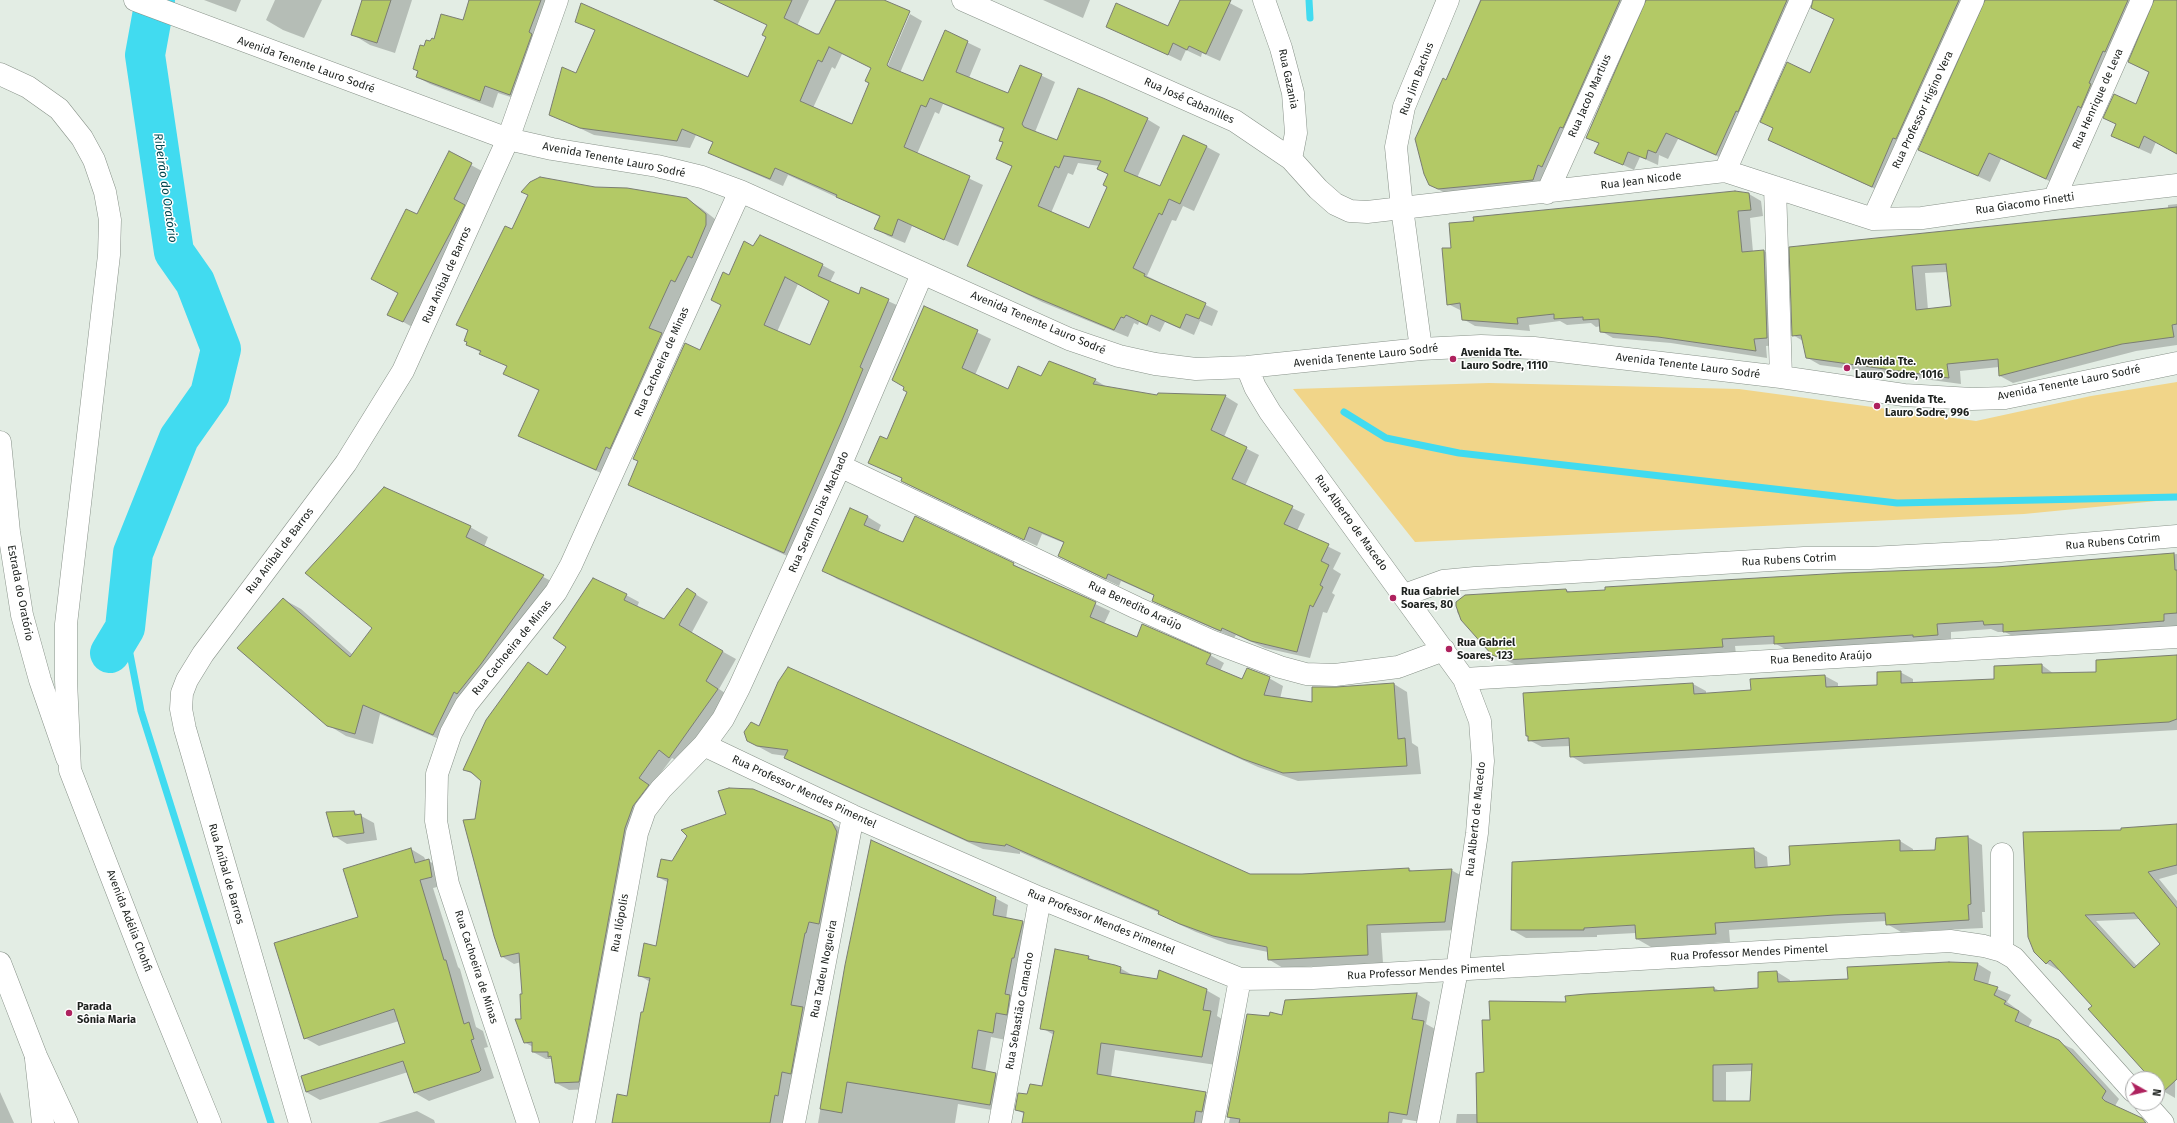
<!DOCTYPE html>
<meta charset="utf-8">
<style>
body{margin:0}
#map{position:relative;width:2177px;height:1123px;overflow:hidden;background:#e3ede4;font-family:"Fira Sans",sans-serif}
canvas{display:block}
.north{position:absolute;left:2125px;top:1071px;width:40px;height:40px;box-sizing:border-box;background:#fff;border:1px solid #a5a6a5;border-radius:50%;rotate:98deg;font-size:11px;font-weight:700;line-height:16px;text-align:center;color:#1d211e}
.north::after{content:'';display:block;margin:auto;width:14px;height:18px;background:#ae225e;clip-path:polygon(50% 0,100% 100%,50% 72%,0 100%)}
</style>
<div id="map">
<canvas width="2177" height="1123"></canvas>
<div class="north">N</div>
</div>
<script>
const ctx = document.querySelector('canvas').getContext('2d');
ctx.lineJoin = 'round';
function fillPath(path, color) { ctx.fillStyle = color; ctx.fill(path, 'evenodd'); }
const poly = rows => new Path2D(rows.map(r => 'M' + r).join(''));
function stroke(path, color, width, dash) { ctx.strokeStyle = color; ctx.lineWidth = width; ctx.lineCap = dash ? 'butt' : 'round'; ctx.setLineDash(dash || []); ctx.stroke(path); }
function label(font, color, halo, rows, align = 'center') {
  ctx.font = font + ' "Fira Sans",sans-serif'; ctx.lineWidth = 3; ctx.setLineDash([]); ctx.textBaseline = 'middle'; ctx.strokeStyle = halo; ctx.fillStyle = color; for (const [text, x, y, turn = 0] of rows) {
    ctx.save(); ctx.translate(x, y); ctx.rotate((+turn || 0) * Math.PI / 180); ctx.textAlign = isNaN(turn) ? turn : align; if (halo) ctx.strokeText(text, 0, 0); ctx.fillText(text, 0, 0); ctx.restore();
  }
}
const green = poly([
 [2177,382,2177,499,2024,514,1415,542,1293,389,1489,383,1739,389,1976,421,2091,396]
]);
const shadow = poly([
 [204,0,241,0,236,12],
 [275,0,322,0,304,38,283,30,266,20],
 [363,0,412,0,395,53,370,45,352,34],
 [470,0,556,0,523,101,498,93,493,108,430,84,417,77,419,72,414,69,425,47,464,21],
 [714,0,809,0,797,26,815,35,820,35,835,0,878,0,885,69,886,70,910,14,922,21,900,73,924,82,946,32,981,49,969,78,1009,94,1021,66,1055,82,1035,132,1058,141,1147,119,1160,127,1137,178,1160,188,1207,147,1220,154,1194,211,1183,206,1176,221,1172,220,1147,276,1218,311,1212,326,1200,321,1194,335,1165,322,1160,332,1139,322,1138,325,1134,323,1128,337,1042,302,968,265,1012,167,997,159,1004,142,1005,130,943,104,939,114,935,112,917,154,983,185,958,246,912,226,905,243,888,236,875,228,880,217,788,175,783,186,723,160,710,152,714,143,696,135,690,148,594,135,550,114,577,75,596,31,577,21,748,79,767,37,768,25],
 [842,54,872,68,870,83,853,125,813,108,832,67,835,69],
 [1078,163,1100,166,1098,169,1109,175,1108,187,1089,230,1051,213,1068,173,1073,175],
 [1043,0,1090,0,1083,18],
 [1182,0,1224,0,1243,10,1220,61,1202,53,1201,57,1186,50,1181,61,1108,26,1169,28],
 [1480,0,1636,0,1545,187,1451,196,1430,185,1447,81],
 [1647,0,1802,0,1728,161,1678,139,1668,159,1659,155,1658,165,1640,157,1634,170,1595,152,1599,144,1587,137],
 [1814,0,1969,0,1884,193,1769,140,1774,129,1762,122,1810,74,1835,19,1812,7],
 [1989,0,2143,0,2058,185,2001,159,1990,182,1920,149],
 [2155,0,2177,0,2177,153,2156,142,2151,154,2124,142,2112,135,2117,125,2105,118,2136,105,2150,73,2129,62],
 [449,153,491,176,423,333,389,314,399,294,417,216],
 [540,178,595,188,687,199,701,208,720,223,610,477,533,443,519,435,539,391,505,374,508,367,467,345,469,331,457,324,513,231,529,195,523,192,534,180],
 [1749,194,1761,201,1763,216,1750,218,1753,252,1764,251,1776,258,1779,345,1766,346,1767,358,1671,343,1613,338,1601,331,1601,326,1596,327,1591,323,1567,325,1560,321,1529,325,1530,331,1475,326,1463,319,1462,311,1448,304,1452,249],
 [2177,204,2177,345,2136,351,2013,383,2000,376,1999,367,1960,371,1961,384,1820,365,1806,357,1803,341,1793,335,1790,248,2168,209,2168,205],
 [1948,272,1952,307,1928,310,1925,273],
 [753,247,822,265,835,272,830,282,859,295,862,289,901,307,796,560,629,484,701,352,722,305,730,276],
 [798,284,830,301,810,347,777,332],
 [924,307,991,339,975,375,1008,390,1042,378,1095,380,1107,387,1158,396,1225,396,1238,404,1224,437,1259,455,1245,486,1305,514,1297,531,1341,553,1333,569,1341,574,1332,593,1335,595,1327,613,1323,612,1310,658,1265,648,1236,635,1234,638,1230,636,1166,608,1153,601,1155,596,1121,581,1119,586,1072,563,1059,556,1064,543,1042,534,1037,546,915,488,902,481,903,479,869,462,887,441,908,392],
 [868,517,881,525,878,532,904,544,1013,564,1027,572,1110,611,1104,624,1137,638,1210,655,1224,663,1220,671,1243,681,1267,677,1283,686,1280,699,1313,703,1336,688,1394,684,1407,692,1412,743,1418,747,1421,774,1298,781,1258,767,837,579,824,571],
 [470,527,488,537,484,547,561,586,451,744,380,714,373,744,346,736,328,725,283,599,301,609,353,655],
 [2177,554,2177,629,2018,639,2005,632,1998,632,1991,629,1951,632,1951,643,1789,651,1776,644,1735,646,1736,654,1520,667,1493,654,1462,620,1457,612,1457,602,1566,590,1571,592,1996,568],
 [687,589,708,602,691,634,736,659,719,689,731,697,683,764,672,758,651,786,591,1089,569,1090,556,1083,552,1059,546,1059,533,1052,533,1047,524,1042,522,1020,523,995,521,962,514,964,501,956,483,898,464,820,476,820,482,780,464,769,529,663,548,675,626,595,639,602,637,607,664,620],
 [2177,657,2177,730,1584,764,1571,756,1571,746,1542,747,1529,740,1527,735,1693,684,1706,691,1706,694,1752,691,1825,676,1838,683,1838,688,1878,686,1900,672,1913,679,1913,683,1995,680,2042,665,2054,674,2097,673],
 [760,727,1250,875,1302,875,1409,869,1414,872,1451,870,1466,878,1459,930,1381,933,1383,963,1283,968,1268,959,1268,952,1228,944,1196,932,1174,922,1160,913,1020,852,1020,854,983,849,800,766,785,758,786,756,772,754,748,741],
 [354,812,374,823,377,840,347,844,334,836],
 [832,823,847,832,786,1123,613,1123,628,1097,650,982,639,975,657,947,669,883,658,877,673,863],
 [2177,825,2177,874,2159,879,2177,901,2175,1098,2163,1091,2157,1084,2157,1079,2152,1079,2093,1006,2060,969,2058,970,2046,963,2122,831],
 [2141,919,2161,944,2137,966,2096,921],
 [1968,837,1982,845,1985,912,1982,912,1983,928,1901,932,1887,924,1887,921,1849,923,1729,930,1730,942,1651,947,1637,939,1636,933,1597,935,1597,937,1526,938,1512,930,1753,849,1767,857,1768,868,1791,866,1900,841,1913,849,1913,852,1936,851],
 [411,849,424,857,426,861,429,861,442,869,446,885,433,888,458,967,460,969,476,1027,483,1031,488,1047,484,1048,494,1078,429,1101,415,1093,408,1072,320,1100,306,1092,406,1044,399,1021,319,1046,305,1038,359,918],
 [995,898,1008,905,1006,919,1023,922,1036,930,1006,1040,991,1037,985,1072,996,1074,1009,1081,1003,1112,958,1104,955,1123,818,1123,846,965],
 [1088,957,1097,962,1120,968,1134,976,1206,990,1220,998,1217,1016,1224,1020,1216,1065,1115,1050,1111,1077,1201,1092,1214,1100,1210,1123,1023,1123,1024,1114,1016,1109,1028,1095,1043,1087,1054,1035,1042,1028],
 [1949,963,1978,964,1991,972,1988,985,2011,995,2007,1002,2032,1020,2028,1028,2073,1049,2119,1099,2115,1106,2134,1123,1456,1123,1457,1114,1478,1114,1491,1021,1567,1003,1714,988,1720,991,1760,989,1777,972,1790,980,1790,982,1849,980],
 [1752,1071,1751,1102,1726,1102,1726,1072],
 [1417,994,1430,1002,1426,1024,1437,1030,1421,1122,1403,1119,1402,1123,1229,1123,1248,1015,1283,1016,1286,1001],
 [0,1092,14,1123,0,1123],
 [417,1111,434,1120,435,1123,378,1123]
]);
const stream = poly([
 [1309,0,1310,18],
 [1344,412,1386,438,1459,453,1897,503,2177,497],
 [125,628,141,711,271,1123]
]);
const river = poly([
 [110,653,125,628,133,553,179,438,210,394,221,349,195,282,174,252,145,55,155,0]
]);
const building = poly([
 [362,0,391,0,377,43,351,35,362,0],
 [469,0,541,0,529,32,532,34,510,95,485,86,480,101,416,77,418,71,413,69,420,45,424,46,426,40,430,41,432,38,434,39,441,14,463,20,469,0],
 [714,0,792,0,784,18,816,34,819,34,836,0,884,0,910,11,887,65,889,67,923,81,945,30,968,41,956,72,1008,93,1020,65,1042,74,1022,124,1024,127,1057,140,1078,88,1103,98,1148,118,1124,171,1160,186,1183,135,1207,146,1180,204,1169,199,1162,215,1159,213,1133,268,1145,274,1144,276,1206,303,1199,319,1186,314,1180,328,1151,315,1147,325,1126,315,1124,318,1121,317,1114,330,1028,294,967,266,1012,166,996,159,1003,142,999,141,1004,128,930,98,926,107,921,105,904,147,970,176,944,240,898,219,892,236,874,229,880,216,836,197,837,195,775,168,770,179,708,153,713,142,682,129,677,141,580,128,549,115,562,67,576,73,595,30,575,22,581,3,748,77,766,37,762,35,767,25,714,0],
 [829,47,871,68,865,81,869,83,852,124,800,101,818,60,822,62,829,47],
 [1064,156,1101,161,1097,169,1108,174,1103,185,1107,187,1089,228,1038,206,1055,166,1059,168,1064,156],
 [1180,0,1231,0,1206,54,1189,46,1187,50,1173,43,1168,55,1106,27,1116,3,1168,26,1180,0],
 [1481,0,1620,0,1563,128,1560,127,1542,167,1538,165,1533,180,1438,189,1429,185,1424,174,1415,139,1443,78,1446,80,1481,0],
 [1646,0,1787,0,1738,112,1736,111,1716,155,1666,133,1656,153,1648,150,1646,159,1628,152,1623,165,1594,153,1599,143,1586,138,1646,0],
 [1813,0,1959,0,1896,139,1893,138,1872,187,1768,140,1773,128,1760,122,1787,62,1810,73,1834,19,1811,8,1813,0],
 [1985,0,2128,0,2105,52,2103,51,2089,83,2091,84,2081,108,2078,106,2046,179,1989,153,1978,176,1918,150,1985,0],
 [2154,0,2177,0,2177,154,2144,136,2139,148,2111,136,2116,124,2103,118,2114,94,2136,104,2149,72,2128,62,2154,0],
 [449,151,472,163,454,199,465,205,403,322,387,315,398,293,371,279,406,209,417,214,449,151],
 [540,177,595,187,627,188,687,198,706,214,706,225,692,258,688,256,675,282,671,280,649,328,662,333,610,449,606,447,596,470,518,436,539,390,503,374,507,366,479,354,481,351,466,345,467,342,464,341,468,330,456,325,505,226,512,229,528,195,521,192,530,182,540,177],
 [1735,191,1749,193,1751,210,1738,211,1742,252,1764,250,1767,338,1754,339,1756,351,1658,337,1600,332,1599,319,1583,320,1583,317,1554,319,1554,314,1517,318,1518,324,1462,320,1460,303,1447,305,1442,248,1451,248,1449,223,1474,221,1473,217,1735,191],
 [2177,207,2177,324,2172,325,2174,337,2122,344,1999,376,1998,359,1947,364,1949,378,1806,358,1801,335,1792,336,1789,247,2177,207],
 [1946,264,1951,306,1916,310,1912,266,1946,264],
 [760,235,823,264,818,276,859,294,861,287,889,299,860,367,863,369,842,420,784,553,628,485,638,461,633,459,685,343,700,350,721,305,711,300,723,272,729,275,744,241,753,246,760,235],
 [785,277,829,301,810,345,764,325,785,277],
 [924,306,978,330,962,368,1008,389,1018,366,1041,376,1049,361,1096,379,1093,384,1157,395,1158,393,1226,395,1211,430,1247,447,1232,479,1293,506,1284,524,1329,544,1321,561,1329,565,1320,585,1323,587,1313,607,1310,605,1297,652,1251,641,1222,628,1221,631,1216,629,1152,601,1154,595,1108,574,1106,579,1058,556,1064,542,1029,527,1024,540,901,481,902,478,868,463,880,436,887,439,907,392,903,390,904,387,892,380,924,306],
 [384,487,471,526,466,537,544,575,481,664,457,694,454,692,433,735,363,705,355,734,327,726,237,648,283,598,350,657,372,628,305,573,384,487],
 [850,508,868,516,864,525,903,542,915,516,1014,563,1013,565,1096,602,1090,617,1137,637,1142,624,1211,654,1206,664,1242,679,1247,668,1268,676,1270,677,1264,695,1312,702,1312,687,1336,687,1394,683,1398,739,1405,738,1407,766,1283,773,1243,759,822,571,850,508],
 [2174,553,2175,570,2177,570,2177,613,2164,614,2164,621,2114,625,2003,632,2003,624,1984,625,1983,621,1937,624,1938,635,1913,637,1913,635,1774,644,1774,636,1722,639,1723,647,1506,660,1492,655,1461,620,1456,606,1456,602,1465,595,1566,589,1567,592,1605,590,1605,587,1842,573,1996,567,2174,553],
 [593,578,627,594,624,600,664,619,687,588,696,594,679,625,723,651,706,681,718,689,669,758,659,750,639,778,649,785,633,806,625,828,579,1082,555,1083,551,1056,548,1057,548,1052,532,1052,532,1042,524,1043,515,1019,521,1019,520,994,522,994,519,953,501,957,494,936,463,820,475,819,481,781,471,772,463,770,486,720,528,662,547,675,566,647,553,638,593,578],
 [2177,655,2177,719,2169,722,1570,757,1569,738,1528,741,1528,736,1526,736,1523,693,1693,683,1694,694,1751,690,1750,679,1825,675,1826,687,1877,685,1877,672,1901,671,1901,683,1994,679,1994,666,2042,664,2042,673,2096,672,2096,660,2177,655],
 [788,667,1250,874,1302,874,1409,868,1409,871,1452,869,1445,922,1367,925,1368,955,1268,960,1267,947,1213,936,1180,924,1158,914,1159,911,1006,844,1005,846,968,841,784,758,788,750,757,746,747,741,744,732,751,722,759,726,778,682,788,667],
 [729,788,753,789,832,822,837,832,819,924,809,922,806,933,805,933,791,1005,803,1007,791,1074,782,1072,778,1096,775,1095,770,1123,612,1123,617,1094,627,1096,641,1012,643,1012,650,978,638,976,644,943,656,946,664,902,668,879,657,877,661,859,672,861,687,836,681,830,726,814,718,791,729,788],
 [354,811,355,815,361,814,364,833,333,837,326,812,354,811],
 [2177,824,2177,865,2148,872,2177,908,2177,1079,2163,1092,2157,1086,2157,1079,2151,1079,2088,1009,2092,1006,2050,960,2046,964,2034,952,2028,937,2023,832,2121,830,2121,828,2177,824],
 [2134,913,2160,944,2134,968,2085,915,2134,913],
 [1968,836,1971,904,1968,905,1969,920,1886,925,1885,913,1835,915,1715,923,1716,934,1636,939,1635,925,1584,928,1584,930,1511,930,1512,862,1754,848,1755,868,1790,865,1789,846,1900,840,1900,851,1935,850,1936,838,1968,836],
 [871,840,996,897,993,915,1023,921,1014,958,1012,958,1005,994,1010,995,1007,1015,996,1013,993,1033,978,1030,972,1068,996,1073,990,1105,847,1082,842,1113,820,1109,845,965,871,840],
 [411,848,415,863,429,859,432,877,420,880,444,960,446,960,464,1024,469,1022,474,1039,471,1040,481,1070,479,1072,414,1093,403,1061,306,1092,301,1076,405,1043,394,1009,304,1039,274,943,358,917,343,869,411,848],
 [1055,949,1089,956,1088,959,1115,965,1121,967,1120,973,1157,979,1159,970,1207,989,1203,1010,1211,1011,1202,1057,1101,1043,1097,1074,1206,1092,1202,1112,1196,1111,1194,1123,1022,1123,1024,1112,1015,1110,1018,1093,1027,1094,1030,1084,1042,1086,1054,1031,1040,1029,1055,949],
 [1949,962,1978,963,1974,980,1998,987,1994,995,2006,1001,2004,1004,2019,1011,2015,1021,2059,1040,2106,1091,2102,1098,2105,1101,2142,1118,2146,1123,1477,1123,1476,1073,1484,1072,1482,1020,1490,1020,1489,1001,1566,1002,1565,996,1586,994,1714,987,1714,991,1758,988,1758,972,1777,971,1778,982,1848,979,1847,967,1949,962],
 [1752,1064,1750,1101,1713,1101,1713,1065,1752,1064],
 [1417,993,1412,1019,1424,1021,1407,1115,1389,1112,1388,1123,1239,1123,1240,1119,1227,1117,1247,1014,1269,1016,1270,1012,1282,1015,1285,1000,1417,993]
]);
const minor = poly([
 [135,0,508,139,552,149,657,166,702,177,740,191,1069,339,1119,356,1155,364,1196,369,1247,367,1421,349,1481,346,1534,348,1781,377,1904,395,1972,399,2005,398,2177,363],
 [963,0,1235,121,1291,159,1318,189,1335,204,1350,211,1367,212,1725,171,1873,219,1922,218,2054,199,2177,185],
 [1264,0,1281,48,1293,93,1296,133,1291,159],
 [1725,171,1801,0],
 [1775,187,1781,377],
 [1547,193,1634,0],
 [2054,199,2142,0],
 [1873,219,1973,0],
 [1421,349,1402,208,1396,147,1404,107,1448,0],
 [1247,367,1255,387,1270,412,1464,679,1480,721,1483,761,1477,833,1457,970,1428,1123],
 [840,466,1137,608,1211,641,1280,667,1306,674,1335,675,1398,667,1444,650],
 [1404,595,1443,581,1475,578,1804,558,1870,558,2000,551,2177,536],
 [1464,679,2177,637],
 [704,745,853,816,1040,898,1240,979,1313,978,1950,941,1984,946,2002,951,2014,958,2133,1091],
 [2002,854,2002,951],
 [2145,1103,2163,1123],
 [300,1123,185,729,181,709,182,693,187,680,203,654,346,463,403,371,508,139,557,0],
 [528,1123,448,884,436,821,437,774,451,733,466,705,556,592,571,565,740,191],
 [584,1123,637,833,645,810,661,789,704,745,723,719,739,688,840,466,922,274],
 [794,1123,853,816],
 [1000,1123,1040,898],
 [1213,1123,1240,979]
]);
const secondary = poly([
 [36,1059,43,1123]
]);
const primary = poly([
 [0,442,9,532,22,615,40,680,67,758]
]);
const trunk = poly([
 [0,74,28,87,59,109,82,138,94,160,105,192,110,220,109,255,66,624,66,680,70,770,150,976,210,1123],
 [0,963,36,1056,67,1123]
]);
const markers = [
 [1453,359,4,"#ae225e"],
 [1847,368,4,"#ae225e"],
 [1877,406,4,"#ae225e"],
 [1393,598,4,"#ae225e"],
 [1449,649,4,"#ae225e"],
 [69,1013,4,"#ae225e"]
];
const streetNames = [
 ["Avenida Tenente Lauro Sodré",306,65,20],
 ["Rua Gazania",1288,79,78],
 ["Rua Jim Bachus",1417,79,-69],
 ["Rua Jacob Martius",1590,96,-66],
 ["Rua Henrique de Leva",2098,99,-66],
 ["Rua José Cabanilles",1189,101,24],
 ["Rua Professor Higino Vera",1923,110,-65],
 ["Avenida Tenente Lauro Sodré",614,160,11],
 ["Rua Jean Nicode",1641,181,-7],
 ["Rua Giacomo Finetti",2025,204,-8],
 ["Rua Aníbal de Barros",447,275,-66],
 ["Avenida Tenente Lauro Sodré",1038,323,23],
 ["Avenida Tenente Lauro Sodré",1366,356,-6],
 ["Rua Cachoeira de Minas",662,362,-66],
 ["Avenida Tenente Lauro Sodré",1688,366,7],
 ["Avenida Tenente Lauro Sodré",2069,383,-11],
 ["Rua Serafim Dias Machado",819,512,-66],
 ["Rua Alberto de Macedo",1351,523,54],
 ["Rua Rubens Cotrim",2113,542,-5],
 ["Rua Aníbal de Barros",280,551,-53],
 ["Rua Rubens Cotrim",1789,560,-3],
 ["Estrada do Oratório",20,593,79],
 ["Rua Benedito Araújo",1135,606,25],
 ["Rua Cachoeira de Minas",512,648,-51],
 ["Rua Benedito Araújo",1821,658,-3],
 ["Rua Professor Mendes Pimentel",804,792,25],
 ["Rua Alberto de Macedo",1476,819,-84],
 ["Rua Aníbal de Barros",226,874,74],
 ["Avenida Adélia Chohfi",129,921,69],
 ["Rua Professor Mendes Pimentel",1101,922,22],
 ["Rua Ilópolis",620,923,-80],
 ["Rua Professor Mendes Pimentel",1749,953,-3],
 ["Rua Cachoeira de Minas",476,967,72],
 ["Rua Tadeu Nogueira",824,969,-79],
 ["Rua Professor Mendes Pimentel",1426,972,-3],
 ["Rua Sebastião Camacho",1020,1011,-80]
];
const poiNames = [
 ["Avenida Tte.",1461,353],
 ["Lauro Sodre, 1110",1461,366],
 ["Avenida Tte.",1855,362],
 ["Lauro Sodre, 1016",1855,375],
 ["Avenida Tte.",1885,400],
 ["Lauro Sodre, 996",1885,413],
 ["Rua Gabriel",1401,592],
 ["Soares, 80",1401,605],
 ["Rua Gabriel",1457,643],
 ["Soares, 123",1457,656],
 ["Parada",77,1007],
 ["Sônia Maria",77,1020]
];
const waterNames = [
 ["Ribeirão do Oratório",165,188,82]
];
fillPath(green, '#f1d589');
fillPath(shadow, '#0003');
stroke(stream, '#41dbf0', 7);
stroke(river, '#41dbf0', 40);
fillPath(building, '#b3c966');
stroke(building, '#7a7d72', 1);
stroke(minor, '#889289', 23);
stroke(secondary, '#889289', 23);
stroke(primary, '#889289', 23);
stroke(trunk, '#889289', 23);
stroke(minor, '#fff', 22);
stroke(secondary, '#fff', 22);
stroke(primary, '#fff', 22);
stroke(trunk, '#fff', 22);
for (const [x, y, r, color] of markers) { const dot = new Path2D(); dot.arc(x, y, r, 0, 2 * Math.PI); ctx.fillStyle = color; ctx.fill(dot); stroke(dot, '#fff', 1.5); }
label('11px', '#1d211e', '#fff', streetNames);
label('bold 11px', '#1d211e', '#fff', poiNames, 'left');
label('italic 12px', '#034952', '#fff', waterNames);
</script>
